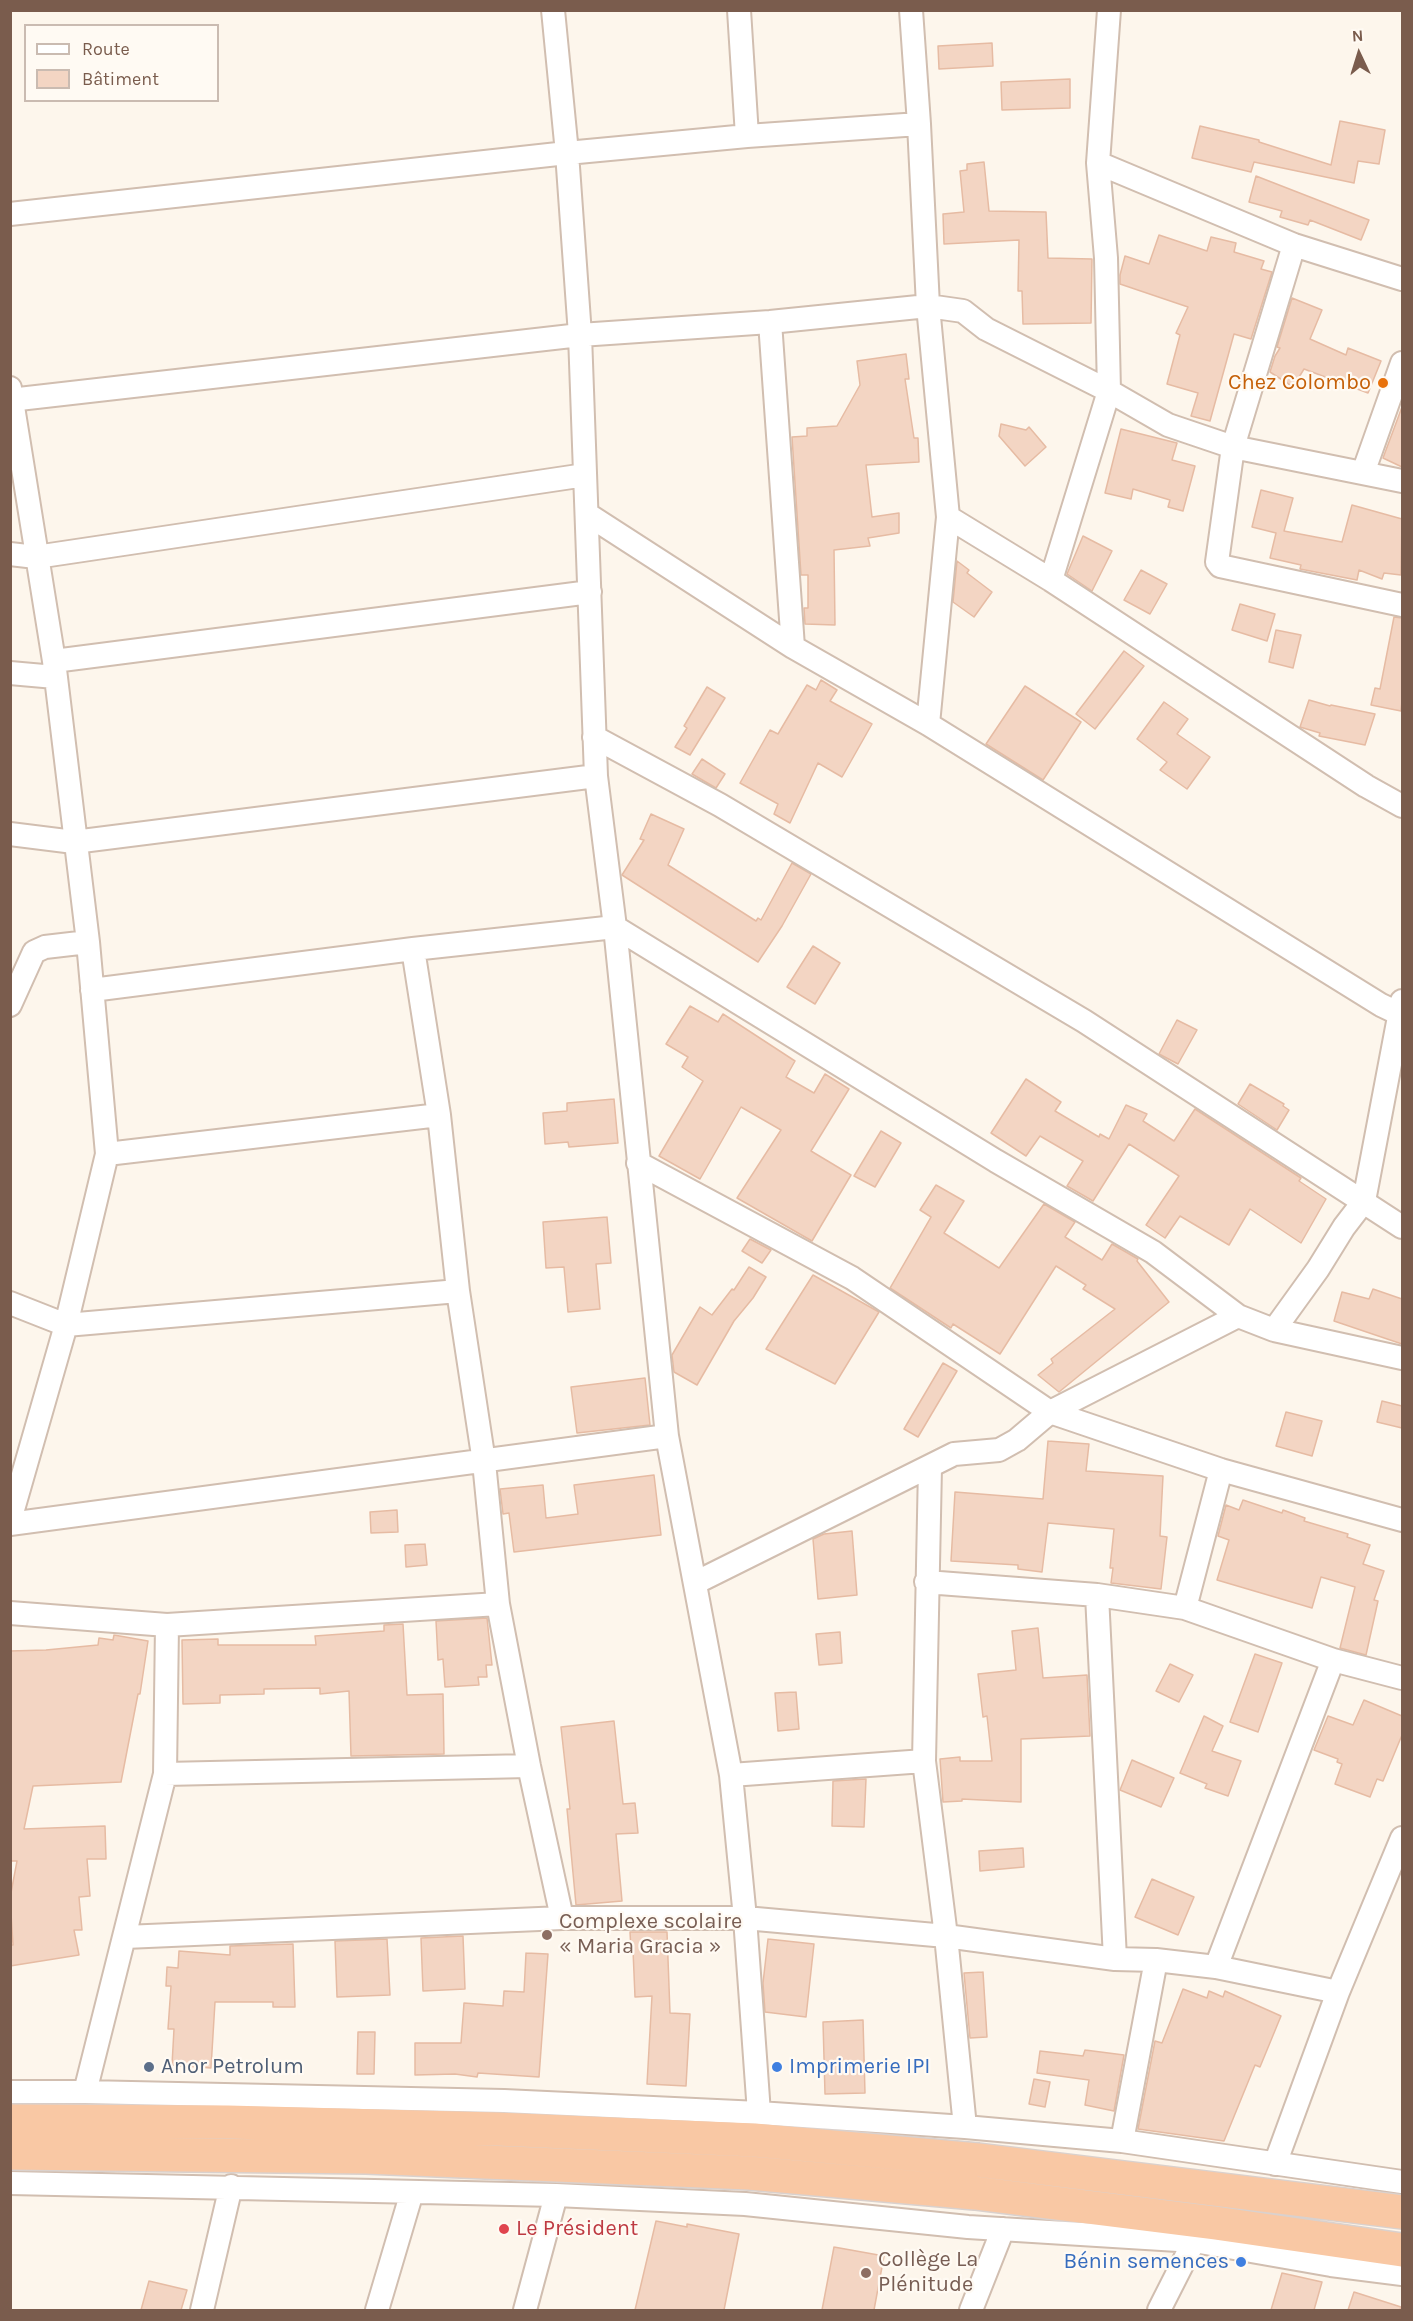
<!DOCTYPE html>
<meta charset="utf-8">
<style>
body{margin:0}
#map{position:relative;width:1413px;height:2321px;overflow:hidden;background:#fdf6ec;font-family:Karla,sans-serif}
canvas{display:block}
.frame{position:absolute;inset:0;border:12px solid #7a5c4d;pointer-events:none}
.legend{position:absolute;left:24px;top:24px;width:195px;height:78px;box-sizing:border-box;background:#fffaf3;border:2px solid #cabbb1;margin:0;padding:8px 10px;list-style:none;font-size:18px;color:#7a5c4d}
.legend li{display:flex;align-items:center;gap:12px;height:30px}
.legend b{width:30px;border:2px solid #cabbb1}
.north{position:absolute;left:1329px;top:24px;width:60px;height:60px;-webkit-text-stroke:4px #fffaf3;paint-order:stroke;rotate:356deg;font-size:16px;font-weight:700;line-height:24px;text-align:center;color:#7a5c4d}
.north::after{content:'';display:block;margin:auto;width:21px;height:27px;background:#7a5c4d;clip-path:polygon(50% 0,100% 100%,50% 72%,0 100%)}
</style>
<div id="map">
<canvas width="1413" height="2321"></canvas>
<div class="frame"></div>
<ul class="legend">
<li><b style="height:8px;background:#fff"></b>Route</li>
<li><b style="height:16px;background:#f3d5c3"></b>Bâtiment</li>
</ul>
<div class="north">N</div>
</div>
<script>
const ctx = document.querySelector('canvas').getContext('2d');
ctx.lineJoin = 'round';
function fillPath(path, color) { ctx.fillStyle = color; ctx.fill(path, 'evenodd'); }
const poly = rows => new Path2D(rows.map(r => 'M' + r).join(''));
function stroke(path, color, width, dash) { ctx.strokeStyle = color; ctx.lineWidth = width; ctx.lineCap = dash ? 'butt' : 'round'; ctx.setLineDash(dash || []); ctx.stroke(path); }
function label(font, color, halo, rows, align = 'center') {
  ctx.font = font + ' Karla,sans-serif'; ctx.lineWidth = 4.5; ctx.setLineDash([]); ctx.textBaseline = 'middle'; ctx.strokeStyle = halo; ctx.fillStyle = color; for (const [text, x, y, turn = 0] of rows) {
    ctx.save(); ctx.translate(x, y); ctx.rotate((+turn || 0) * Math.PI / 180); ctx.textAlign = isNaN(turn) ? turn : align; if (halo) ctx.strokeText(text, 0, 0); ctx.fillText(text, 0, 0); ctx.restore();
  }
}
const building = poly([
 [992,43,993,66,939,69,938,46,992,43],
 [1070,79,1070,108,1002,110,1001,82,1070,79],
 [1340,121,1385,130,1379,164,1358,161,1354,183,1254,162,1251,172,1192,158,1200,126,1259,140,1259,142,1331,165,1340,121],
 [984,162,989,211,1046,212,1048,258,1092,259,1091,323,1023,324,1022,291,1018,291,1019,240,944,244,943,214,964,212,960,171,967,170,967,164,984,162],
 [1256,176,1369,220,1361,240,1310,220,1308,225,1280,217,1282,211,1249,202,1256,176],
 [1159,235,1207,251,1211,237,1236,243,1234,252,1264,261,1261,269,1272,272,1251,339,1234,334,1210,421,1191,416,1198,393,1167,384,1180,335,1176,333,1188,307,1120,284,1120,275,1125,256,1149,264,1159,235],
 [1292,298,1322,310,1310,339,1346,355,1348,348,1381,361,1368,393,1304,369,1293,387,1270,372,1275,356,1280,348,1277,347,1292,298],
 [906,354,909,379,905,379,914,438,918,438,919,462,866,465,872,517,899,513,899,533,868,538,870,546,834,550,835,625,805,624,804,608,808,608,808,575,801,575,792,437,807,436,807,428,837,426,860,385,857,361,906,354],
 [1402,407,1402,467,1383,458,1402,407],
 [1001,424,1026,430,1029,427,1046,447,1025,466,999,436,1001,424],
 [1121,429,1177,443,1172,460,1195,466,1183,511,1168,507,1170,500,1133,489,1131,499,1105,493,1121,429],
 [1261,490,1293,498,1284,531,1342,542,1352,505,1402,519,1401,575,1384,573,1382,579,1359,570,1357,580,1300,569,1301,565,1270,558,1276,533,1252,527,1261,490],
 [1083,536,1112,551,1092,591,1067,574,1083,536],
 [957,561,969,570,967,573,992,592,974,617,953,602,957,561],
 [1141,570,1167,584,1150,614,1124,600,1141,570],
 [1240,604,1275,614,1267,641,1232,630,1240,604],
 [1394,617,1402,618,1402,701,1401,711,1371,705,1375,688,1380,689,1394,617],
 [1276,630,1301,635,1293,668,1269,662,1276,630],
 [1124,651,1144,666,1095,729,1076,714,1124,651],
 [821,680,837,690,830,701,872,724,842,777,818,763,790,823,774,814,778,804,740,783,770,730,778,734,807,685,816,690,821,680],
 [1025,686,1081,722,1043,780,986,744,1025,686],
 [707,687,725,698,690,755,675,747,687,728,684,726,707,687],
 [1309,700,1330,706,1331,705,1375,714,1365,745,1319,736,1320,733,1300,727,1309,700],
 [1164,702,1188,719,1177,734,1210,757,1187,789,1160,770,1167,762,1137,739,1164,702],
 [702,759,725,774,716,788,692,774,702,759],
 [651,814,684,829,668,865,756,921,758,918,761,920,792,863,811,874,782,926,758,962,622,875,644,840,640,839,651,814],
 [813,946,840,963,815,1004,787,987,813,946],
 [690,1006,718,1022,723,1014,795,1061,786,1077,814,1093,825,1074,849,1089,811,1151,851,1175,812,1241,737,1198,781,1130,741,1107,700,1179,659,1156,703,1081,682,1067,688,1057,666,1044,690,1006],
 [1177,1020,1197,1030,1178,1064,1159,1054,1177,1020],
 [1026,1079,1061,1102,1055,1111,1099,1137,1100,1134,1109,1139,1126,1105,1147,1114,1143,1121,1174,1141,1195,1109,1301,1178,1299,1181,1326,1199,1301,1243,1250,1209,1229,1245,1180,1216,1165,1238,1146,1225,1179,1176,1129,1144,1093,1201,1067,1186,1083,1161,1040,1136,1026,1156,991,1133,1026,1079],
 [1250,1084,1284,1104,1283,1106,1289,1110,1277,1130,1238,1104,1250,1084],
 [614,1099,618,1143,569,1147,568,1142,545,1144,543,1113,567,1111,567,1103,614,1099],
 [881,1131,901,1143,875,1187,854,1176,881,1131],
 [936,1185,964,1201,944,1233,999,1268,1044,1204,1075,1222,1065,1237,1102,1260,1112,1244,1138,1259,1137,1261,1169,1302,1059,1392,1038,1375,1053,1363,1051,1359,1115,1309,1083,1289,1086,1285,1056,1266,1000,1354,953,1324,951,1328,890,1288,931,1217,920,1210,936,1185],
 [607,1217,611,1263,596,1264,600,1309,568,1312,564,1267,546,1268,543,1222,607,1217],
 [750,1239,771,1250,762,1263,742,1251,750,1239],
 [749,1267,766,1277,753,1298,734,1321,697,1385,674,1372,672,1355,700,1307,712,1315,732,1289,734,1290,749,1267],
 [813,1275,879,1312,835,1384,766,1349,813,1275],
 [1373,1289,1402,1299,1402,1344,1334,1321,1342,1292,1369,1299,1373,1289],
 [943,1363,957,1371,918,1437,904,1429,943,1363],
 [645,1378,650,1425,577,1433,571,1387,645,1378],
 [1382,1401,1402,1406,1402,1428,1377,1422,1382,1401],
 [1286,1412,1322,1421,1312,1456,1276,1446,1286,1412],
 [1048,1441,1089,1444,1086,1471,1163,1476,1160,1536,1167,1537,1161,1589,1111,1583,1113,1568,1110,1568,1114,1529,1048,1523,1042,1572,1018,1569,1018,1565,951,1561,955,1492,1043,1499,1048,1441],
 [654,1475,661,1535,514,1552,509,1513,503,1514,500,1489,543,1485,546,1518,578,1514,574,1485,654,1475],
 [1243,1500,1282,1513,1283,1510,1305,1518,1304,1521,1348,1534,1347,1537,1370,1545,1363,1564,1384,1571,1374,1600,1378,1601,1366,1655,1340,1648,1355,1587,1321,1577,1312,1608,1217,1580,1229,1540,1218,1536,1226,1505,1239,1510,1243,1500],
 [397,1510,398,1532,371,1533,370,1512,397,1510],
 [852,1531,857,1595,818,1599,813,1539,824,1534,852,1531],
 [425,1544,427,1565,406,1567,405,1545,425,1544],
 [487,1618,492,1665,486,1665,487,1677,478,1677,479,1685,445,1687,443,1659,438,1660,436,1621,487,1618],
 [403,1624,407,1695,443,1694,444,1754,351,1756,349,1691,320,1694,320,1688,264,1689,264,1694,220,1695,220,1703,183,1704,182,1640,218,1639,218,1645,316,1645,315,1636,384,1631,384,1625,403,1624],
 [1038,1628,1043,1678,1087,1675,1090,1736,1021,1739,1021,1802,962,1799,962,1801,943,1802,940,1759,960,1757,960,1761,992,1761,987,1716,983,1717,978,1674,1016,1670,1012,1631,1038,1628],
 [840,1632,842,1663,819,1665,816,1634,840,1632],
 [114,1635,148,1641,140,1694,138,1694,121,1782,33,1786,24,1829,105,1826,106,1859,87,1859,90,1896,79,1897,82,1930,74,1930,79,1955,10,1966,10,1945,13,1945,10,1898,17,1861,10,1861,10,1651,46,1650,98,1645,99,1638,113,1640,114,1635],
 [1255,1654,1282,1663,1258,1732,1230,1722,1255,1654],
 [1170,1664,1193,1675,1179,1702,1156,1691,1170,1664],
 [796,1692,799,1729,778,1731,775,1693,796,1692],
 [1364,1700,1402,1716,1402,1735,1383,1781,1377,1779,1370,1797,1335,1784,1342,1764,1337,1762,1338,1759,1314,1750,1328,1716,1353,1725,1364,1700],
 [1204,1716,1223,1726,1212,1751,1241,1761,1228,1796,1205,1788,1207,1784,1180,1773,1204,1716],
 [614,1721,623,1804,635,1803,638,1833,616,1834,622,1901,576,1905,567,1809,570,1809,561,1727,614,1721],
 [1132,1760,1174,1778,1161,1807,1120,1790,1132,1760],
 [866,1779,864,1827,832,1826,833,1781,866,1779],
 [1023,1848,1024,1867,980,1871,979,1851,1023,1848],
 [1152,1879,1194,1897,1178,1935,1135,1917,1152,1879],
 [630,1932,667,1932,670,2013,690,2014,686,2086,647,2084,652,1996,635,1997,633,1950,631,1950,630,1932],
 [463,1936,465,1989,423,1991,421,1938,463,1936],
 [387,1939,390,1995,337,1997,335,1941,387,1939],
 [768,1939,814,1944,806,2017,765,2012,763,1983,768,1939],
 [293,1944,295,2007,273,2007,273,2002,215,2002,211,2068,172,2065,174,2029,168,2029,171,1986,166,1986,167,1967,178,1968,179,1951,230,1955,230,1946,293,1944],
 [526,1953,548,1954,539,2077,478,2073,477,2077,455,2074,415,2075,415,2043,461,2043,464,2003,503,2006,504,1991,524,1992,526,1953],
 [983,1972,987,2037,970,2038,964,1973,983,1972],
 [1183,1989,1207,1998,1209,1991,1223,1997,1225,1991,1281,2016,1260,2067,1255,2065,1224,2141,1138,2129,1155,2041,1162,2043,1183,1989],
 [863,2020,865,2093,825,2094,823,2022,863,2020],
 [358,2032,375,2032,374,2074,357,2074,358,2032],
 [1085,2050,1124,2055,1114,2111,1085,2105,1089,2080,1037,2073,1040,2051,1083,2056,1085,2050],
 [1034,2079,1050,2082,1045,2107,1029,2104,1034,2079],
 [656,2221,687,2227,687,2224,739,2234,724,2310,635,2310,656,2221],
 [834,2247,884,2256,874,2310,822,2310,834,2247],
 [1282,2273,1322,2282,1314,2310,1271,2310,1282,2273],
 [149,2281,187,2290,181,2310,141,2310,149,2281],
 [1354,2292,1401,2307,1400,2310,1348,2310,1354,2292]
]);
const minor = poly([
 [553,10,567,153,580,335,596,776,615,927,667,1436,731,1775,745,1918,759,2113],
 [739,10,747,136],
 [911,10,919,124,928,306,948,517,928,724],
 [1098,163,1294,245,1402,279],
 [10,214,567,153,747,136,919,124],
 [1294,245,1233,447,1217,562,1220,566,1402,605],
 [770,322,793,647],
 [10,388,54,661,88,942,107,1154,66,1325,10,1520],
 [10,400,580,335,770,322,928,306,963,311,986,329,1109,391,1168,425,1233,447,1402,481],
 [1363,473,1402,363],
 [587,514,793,647,928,724,1381,1005,1402,1015],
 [948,517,1051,580,1366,786,1402,806],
 [10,554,36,557,585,475],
 [1051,580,1109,391,1106,258,1098,163,1109,10],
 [54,661,590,592],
 [10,673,55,677],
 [594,737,720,805,1084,1021,1402,1227],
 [10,834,74,842,596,776],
 [413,949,439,1115,458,1291,484,1462,498,1604,529,1766,562,1918],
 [92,990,413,949,615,927,996,1161,1153,1252,1238,1316,1274,1330,1402,1358],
 [10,1005,34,952,45,947,88,942],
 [107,1154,439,1115],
 [638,1163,852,1278,1050,1412,1221,1470,1402,1520],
 [10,1303,66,1325,458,1291],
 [1274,1330,1318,1269,1344,1227,1364,1201,1402,1001],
 [930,1467,924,1761,946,1936,965,2127],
 [10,1524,667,1436],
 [926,1582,1097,1595,1185,1608,1333,1660,1402,1678],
 [695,1583,954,1454,999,1450,1017,1440,1050,1412,1238,1316],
 [1097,1595,1115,1959],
 [1185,1608,1221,1470],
 [10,1613,167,1625,498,1604],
 [165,1774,529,1766],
 [731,1775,924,1761],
 [125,1937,562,1918,745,1918,946,1936,1115,1959,1156,1960,1216,1967,1338,1992],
 [1216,1967,1333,1660],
 [10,2092,85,2092,504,2101,759,2113,965,2127,1122,2141,1402,2182],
 [85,2092,165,1774,167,1625],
 [1122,2141,1156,1960],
 [1275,2164,1338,1992,1402,1838],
 [10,2183,556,2195,745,2204,968,2227,1194,2241,1331,2265,1402,2274],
 [202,2310,231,2186],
 [377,2310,412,2192],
 [525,2310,556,2195],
 [971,2310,1003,2229],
 [1159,2310,1194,2241]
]);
const trunk = poly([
 [10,2121,228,2122,496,2129,754,2140,978,2160,1402,2212],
 [10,2153,366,2157,749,2173,975,2193,1215,2223,1402,2250]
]);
const markers = [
 [1383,383,6,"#e8710a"],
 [547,1935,6,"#8d6e63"],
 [149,2067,6,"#5c6f8a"],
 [777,2067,6,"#3f7fe0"],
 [504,2229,6,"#e0444e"],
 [1241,2262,6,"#3f7fe0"],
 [866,2273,6,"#8d6e63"]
];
const foodNames = [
 ["Chez Colombo",1371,383]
];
const educationNames = [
 ["Complexe scolaire",559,1922],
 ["« Maria Gracia »",559,1947],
 ["Collège La",878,2260],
 ["Plénitude",878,2285]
];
const serviceNames = [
 ["Anor Petrolum",161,2067]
];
const shopNames = [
 ["Imprimerie IPI",789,2067],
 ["Bénin semences",1229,2262,"right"]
];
const healthNames = [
 ["Le Président",516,2229]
];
fillPath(building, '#f3d5c3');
stroke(building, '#e6bba3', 1.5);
stroke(minor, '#d1beb0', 26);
stroke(trunk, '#dad1cd', 36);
stroke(minor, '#fff', 22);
stroke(trunk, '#f9c8a4', 33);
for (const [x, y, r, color] of markers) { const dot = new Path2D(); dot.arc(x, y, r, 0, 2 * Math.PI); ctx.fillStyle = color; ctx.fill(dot); stroke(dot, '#fffaf3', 2); }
label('22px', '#c56008', '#fffaf3', foodNames, 'right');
label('22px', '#785e54', '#fffaf3', educationNames, 'left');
label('22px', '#4e5e75', '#fffaf3', serviceNames, 'left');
label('22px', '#366cbe', '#fffaf3', shopNames, 'left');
label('22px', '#be3a42', '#fffaf3', healthNames, 'left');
</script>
